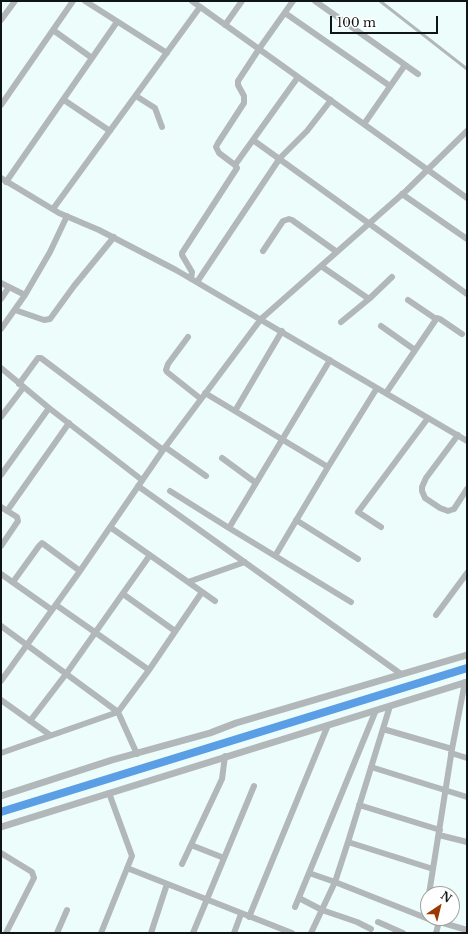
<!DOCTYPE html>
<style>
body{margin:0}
#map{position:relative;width:468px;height:934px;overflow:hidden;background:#edfdfb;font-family:"Libre Baskerville",serif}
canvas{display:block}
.frame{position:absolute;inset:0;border:2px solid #0f1514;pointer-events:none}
.north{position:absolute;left:420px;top:886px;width:40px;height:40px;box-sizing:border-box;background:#fff;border:1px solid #9fa1a1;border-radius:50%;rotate:35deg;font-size:11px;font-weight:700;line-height:16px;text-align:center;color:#0f1514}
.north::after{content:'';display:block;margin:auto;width:14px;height:18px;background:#9c3801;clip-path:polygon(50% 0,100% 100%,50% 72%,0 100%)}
.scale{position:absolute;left:330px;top:16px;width:108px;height:18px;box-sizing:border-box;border:2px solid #0f1514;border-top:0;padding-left:5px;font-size:12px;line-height:14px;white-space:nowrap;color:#0f1514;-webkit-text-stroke:3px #fff;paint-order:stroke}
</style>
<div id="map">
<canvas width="468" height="934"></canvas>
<div class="frame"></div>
<div class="north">N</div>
<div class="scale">100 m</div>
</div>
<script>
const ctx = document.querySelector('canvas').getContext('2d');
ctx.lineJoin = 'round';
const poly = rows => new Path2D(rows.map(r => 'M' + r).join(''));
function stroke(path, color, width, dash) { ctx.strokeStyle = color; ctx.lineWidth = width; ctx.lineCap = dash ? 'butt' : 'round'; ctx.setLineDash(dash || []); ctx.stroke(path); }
const canal = poly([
 [1,812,467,668]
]);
const service = poly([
 [380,1,467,69]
]);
const minor = poly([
 [85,1,167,53],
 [192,1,467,198],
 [315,1,418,74],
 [285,13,390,86],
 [1,20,15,1],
 [225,25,242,1],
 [53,30,92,58],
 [136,96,155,108,162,127],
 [64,100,110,131],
 [1,105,73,1],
 [364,124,405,65],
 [253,140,467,294],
 [235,165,298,77],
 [1,178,59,213,99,230,176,270,467,441],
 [6,182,117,22],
 [402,194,467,239],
 [53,209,200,7],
 [263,251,283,221,289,219,292,220,337,252],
 [321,266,369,299],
 [191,279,192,272,182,255,182,253,237,168,235,165,219,153,216,147,218,143,244,103,244,96,238,85,238,81,259,49,293,1],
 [197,282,280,158,307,131,331,100],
 [1,283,25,295],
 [1,299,9,287],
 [408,300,436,319],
 [15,310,44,320,50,319,74,286,114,237],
 [341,322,369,299,392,277],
 [381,326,415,350],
 [1,329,25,295,50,252,67,216],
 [188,337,168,364,166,370,167,372,201,399],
 [1,368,49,408,142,480],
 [19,384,38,358,41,358,163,450],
 [205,393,328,467],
 [386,393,437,318,440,319,462,334],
 [235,411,282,331],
 [1,417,23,388],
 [458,435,426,478,422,487,422,491,425,498,440,508,448,511,454,509,467,489],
 [165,447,206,476],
 [222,458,256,483],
 [1,475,49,408],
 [138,486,401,674],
 [170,491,229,528,351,602],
 [1,507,17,517,18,521,1,546],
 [7,511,69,423],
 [296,520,358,559],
 [110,527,215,601],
 [381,527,358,512,428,418],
 [229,528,330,360],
 [275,556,328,467,377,388],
 [1,574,52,610],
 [13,582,39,546,42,543,80,571],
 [188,582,245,562],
 [123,594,175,631],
 [56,605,149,670],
 [436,615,467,573],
 [1,626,118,712,149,670,202,592],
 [1,681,80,571,163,450,261,319,407,190,467,131],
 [1,700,50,735],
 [30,721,66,674,150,555],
 [383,729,452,749],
 [1,753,118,712,137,754],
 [451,753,467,758],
 [371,767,467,797],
 [359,805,440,830],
 [439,835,467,842],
 [348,842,433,869],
 [191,845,224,858],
 [1,853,32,872,34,878,6,933],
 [182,864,222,779,225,756],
 [127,868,292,933],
 [309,873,335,882,426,918,467,930],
 [429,894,452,749,465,682],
 [299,898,322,910,357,922,371,929],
 [295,907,376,710],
 [249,917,328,725],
 [426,918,428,902],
 [378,922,403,933],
 [57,933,67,910],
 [101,933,132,856,109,793],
 [151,933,167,884],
 [193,933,254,786],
 [234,933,241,914],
 [311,933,335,882,348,842,390,706],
 [436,933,439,922]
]);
const tertiary = poly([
 [1,796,112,760,210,733,236,723,467,655],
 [1,827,467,682]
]);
stroke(canal, '#5a9ee5', 8);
stroke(service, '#b2b8ba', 3);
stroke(minor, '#b2b8ba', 6);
stroke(tertiary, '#b2b8ba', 7);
</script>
